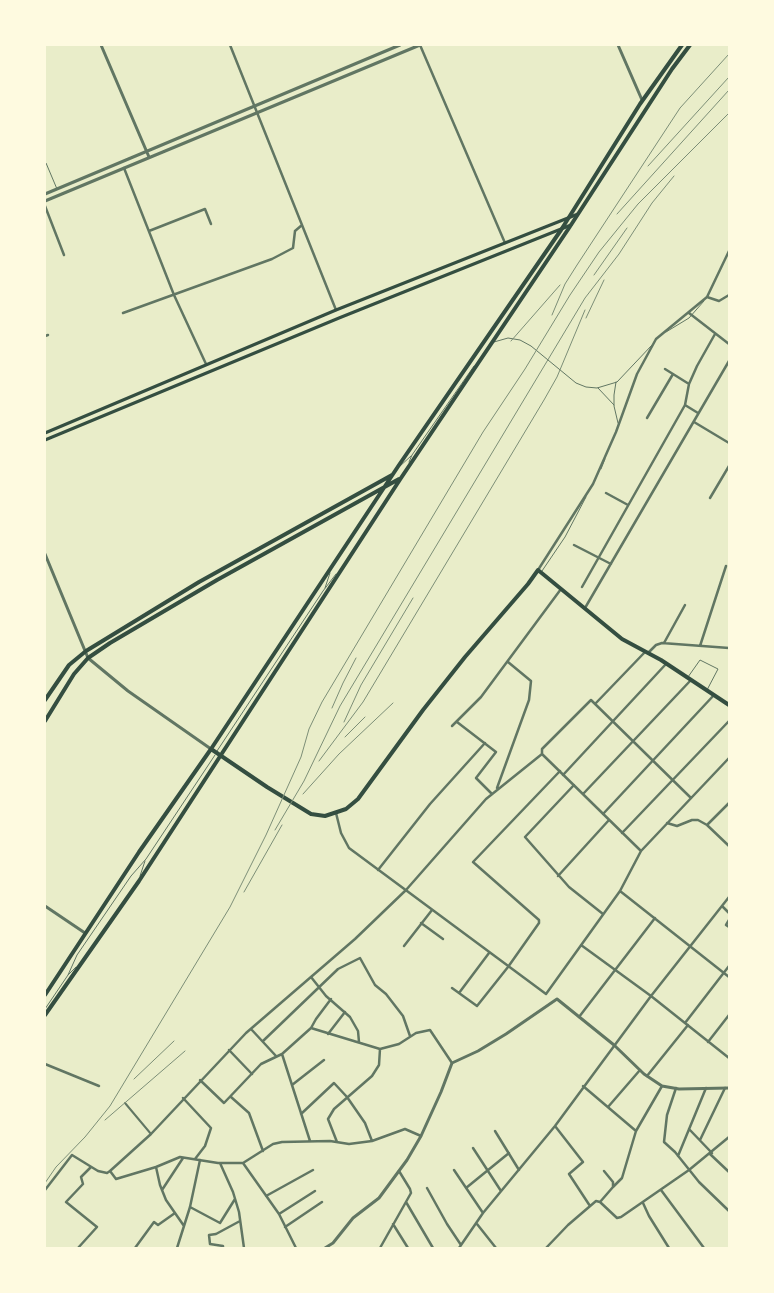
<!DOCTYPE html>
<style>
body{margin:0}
#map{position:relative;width:774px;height:1293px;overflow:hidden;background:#e9edc9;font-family:"Crimson Pro",serif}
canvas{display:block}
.frame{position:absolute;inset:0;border:46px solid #fefae0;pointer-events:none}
</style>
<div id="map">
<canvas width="774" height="1293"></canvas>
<div class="frame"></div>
</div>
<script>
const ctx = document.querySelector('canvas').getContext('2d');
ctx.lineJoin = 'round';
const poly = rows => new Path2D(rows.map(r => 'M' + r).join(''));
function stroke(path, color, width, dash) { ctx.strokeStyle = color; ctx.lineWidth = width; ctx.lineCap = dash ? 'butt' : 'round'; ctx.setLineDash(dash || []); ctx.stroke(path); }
const service = poly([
 [45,164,46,163,57,189],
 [666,332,689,318,704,301],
 [494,342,508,338,520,340,531,346,576,383,586,387,597,388,617,382,652,345],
 [616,382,614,395,614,406,618,423],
 [598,388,614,405],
 [409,462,412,455,474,366],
 [399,467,411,456],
 [601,469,605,459],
 [542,571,565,537,586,497],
 [325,588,330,573],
 [688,677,700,660,718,669,707,690],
 [217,751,323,591,336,574],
 [140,876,145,861],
 [68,975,76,967],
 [45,1009,68,975,77,955,131,876,146,859,215,755]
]);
const pedestrian = poly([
 [125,1103,151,1134]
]);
const minor = poly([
 [230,45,336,310],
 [420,45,505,243],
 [124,168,174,295,206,364],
 [45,206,64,255],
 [149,231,205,209,211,224],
 [707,297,719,301,729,295],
 [123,313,272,259,293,248,295,231,302,225],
 [689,313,729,344],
 [45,336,48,335],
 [665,369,689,384],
 [685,405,698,413],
 [647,418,673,374],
 [694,422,729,443],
 [606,493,628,505],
 [710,498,729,466],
 [574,545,611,564],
 [538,570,593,484,616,432,637,374,656,339,707,297,729,251],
 [582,587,685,405,689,384,697,366,715,334],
 [585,608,729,361],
 [664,643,685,605],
 [700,646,726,566],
 [648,653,656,645,662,643,729,648],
 [595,704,645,652],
 [457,722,496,752,476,778,492,794],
 [452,726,481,697,561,589],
 [563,775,666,664],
 [574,785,525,837,569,887,603,914],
 [497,788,529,700,531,681,508,662],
 [583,794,691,680],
 [336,813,341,833,349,848,546,994,620,891,641,851,729,758],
 [603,814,714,695],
 [667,823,677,826,692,820,698,820,707,825,729,846],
 [707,825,729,803],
 [622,833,729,721],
 [641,851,542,754,542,749,591,700,691,798],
 [378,870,430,804,485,743],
 [558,876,609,820],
 [620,891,729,977],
 [722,906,729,913],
 [729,920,726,925,729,927],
 [421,923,443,939],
 [581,945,651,996,729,1058],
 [404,946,432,910],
 [311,977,326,996,350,1017,358,1031,359,1042],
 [452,988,477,1006,508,967,539,923,539,920,473,862,560,771],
 [459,993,489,953],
 [579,1017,655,918],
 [685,1023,729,966],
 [311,1028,316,1019,331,999],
 [251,1029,276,1056],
 [328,1034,345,1012],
 [263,1041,338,969,360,958,375,985,386,994,403,1016,410,1036],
 [708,1042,729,1015],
 [229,1050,252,1074],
 [45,1064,99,1086],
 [647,1076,688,1025],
 [200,1080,224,1103,261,1064,282,1054],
 [292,1085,324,1060],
 [583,1086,636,1131],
 [676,1088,667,1115,664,1142,675,1152,699,1182,729,1211],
 [231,1097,249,1113,263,1151],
 [183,1098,211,1128,205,1146,195,1159],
 [608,1107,640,1070],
 [301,1114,334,1083,347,1097,365,1123,372,1141],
 [555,1126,583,1162,569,1174,590,1206],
 [689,1129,712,1153],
 [495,1131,519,1170],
 [700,1140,725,1088],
 [310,1141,282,1054,311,1028,380,1049,399,1044,416,1033,430,1030,452,1063],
 [337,1142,328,1119,334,1109,372,1076,379,1065,380,1049],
 [473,1148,501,1191],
 [710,1154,729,1172],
 [678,1156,706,1088],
 [220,1163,233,1192,239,1212,244,1248],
 [243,1163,279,1214,296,1248],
 [156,1167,180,1157,218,1163,243,1163,273,1144,282,1142,330,1141,349,1144,372,1141,405,1129,421,1136],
 [454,1170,483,1213],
 [110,1171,151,1134,246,1033,355,939,406,890,486,799,542,754],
 [613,1187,622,1178,636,1131,662,1086],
 [427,1188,447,1224,461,1245],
 [466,1188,509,1153],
 [45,1190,72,1155,98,1171,107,1173,110,1171,116,1179,156,1167,160,1185,166,1200,184,1226,177,1248],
 [162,1190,183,1158],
 [661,1190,704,1248],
 [266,1196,313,1170],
 [406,1202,433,1248],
 [600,1202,613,1187,613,1182,604,1171],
 [643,1203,649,1216,669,1248],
 [190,1207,220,1223,235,1199],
 [279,1214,315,1191],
 [393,1224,408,1248],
 [477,1224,496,1248],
 [184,1226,190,1207,200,1160],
 [285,1227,322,1202],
 [78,1248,97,1227,66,1202,83,1184,81,1177,91,1167],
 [135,1248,154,1222,158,1225,175,1213],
 [223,1248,223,1246,210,1244,209,1235,216,1234,240,1221],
 [380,1248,411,1193,410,1189,399,1171],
 [459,1248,483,1213,555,1126,651,996,729,897],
 [546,1248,568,1225,596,1201,600,1202,617,1218,621,1217,689,1170,729,1137]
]);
const tertiary = poly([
 [101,45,149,157],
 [618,45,642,100],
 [45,194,400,45],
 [45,201,420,45],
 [45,554,88,658,128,691,211,749],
 [45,906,85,933],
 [325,1248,333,1243,353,1218,379,1198,407,1160,421,1136,441,1092,452,1063,478,1051,506,1034,557,999,614,1045,644,1074,662,1086,679,1089,729,1088]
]);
const secondary = poly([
 [45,433,336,310,578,214],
 [45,440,339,318,571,225]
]);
const primary = poly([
 [45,700,69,665,86,651,199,582,392,475],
 [45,721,74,674,88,658,110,643,217,580,399,479],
 [211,749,267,787,311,814,325,816,346,809,358,799,423,710,465,657,528,584,538,570,622,639,661,660,729,705],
 [45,995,139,852,211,749,399,465,561,230,640,104,682,45],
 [45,1015,139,881,401,478,569,228,672,69,690,45]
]);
const rail = poly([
 [648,166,729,77],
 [617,214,729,90],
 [594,275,627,228],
 [552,315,565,284,577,265,680,108,729,54],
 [586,318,604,280],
 [511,341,560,285],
 [332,708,343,683,356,658],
 [344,722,361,685,413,598],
 [345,737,365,717],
 [319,761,363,702,544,400,557,377,585,310],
 [303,794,339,754,393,703],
 [275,830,304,781,340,706,585,298,619,254,652,203,674,176],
 [244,892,282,825],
 [134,1079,174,1041],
 [105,1120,185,1051],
 [45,1183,56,1167,85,1137,110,1106,230,907,266,835,301,757,309,729,322,702,483,432,525,369,570,295,599,252,638,204,729,113]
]);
stroke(service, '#617663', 1);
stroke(pedestrian, '#617663', 2);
stroke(minor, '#617663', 2.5);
stroke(tertiary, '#617663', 3);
stroke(secondary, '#344e41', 3);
stroke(primary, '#344e41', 4);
stroke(rail, '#7c8e77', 1);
</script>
